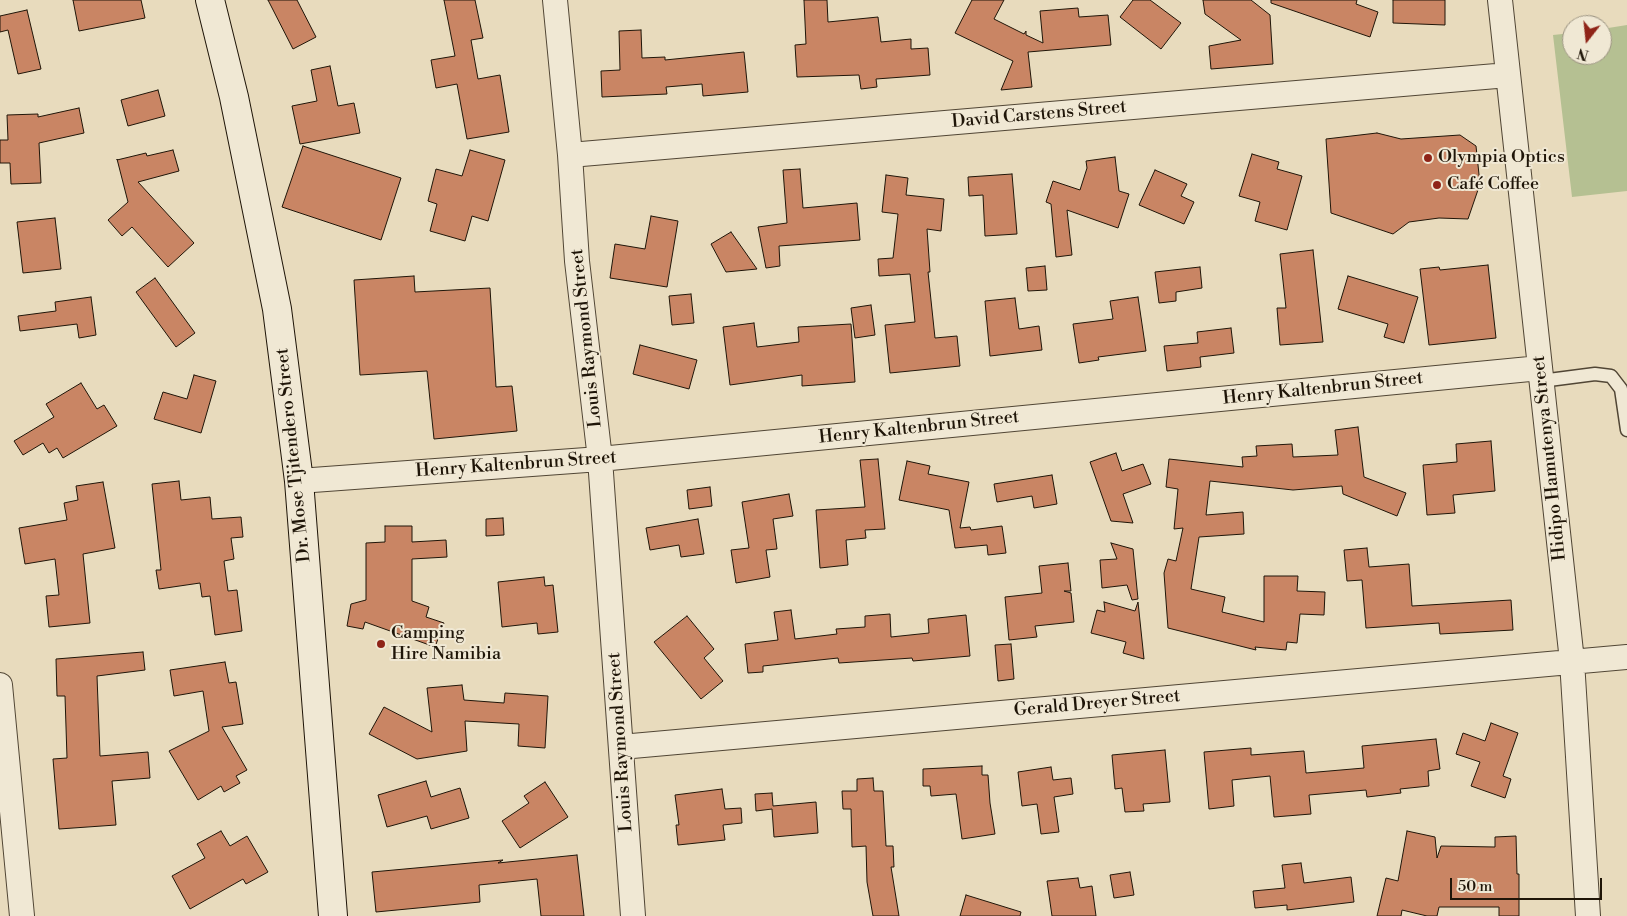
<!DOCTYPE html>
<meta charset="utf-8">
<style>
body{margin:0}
#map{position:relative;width:1627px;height:916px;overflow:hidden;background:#e8dbbd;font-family:"Libre Bodoni",serif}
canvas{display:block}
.north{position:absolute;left:1562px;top:15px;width:50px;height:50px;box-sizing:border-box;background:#f0e8d4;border:1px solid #9c9482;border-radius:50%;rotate:196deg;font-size:14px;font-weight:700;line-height:20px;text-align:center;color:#1f1508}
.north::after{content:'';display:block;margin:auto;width:18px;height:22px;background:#8f2418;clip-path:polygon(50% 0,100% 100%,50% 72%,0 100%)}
.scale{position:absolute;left:1450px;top:878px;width:152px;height:22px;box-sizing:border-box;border:2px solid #1f1508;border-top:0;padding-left:6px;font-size:15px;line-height:18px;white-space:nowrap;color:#1f1508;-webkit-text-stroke:4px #f0e8d4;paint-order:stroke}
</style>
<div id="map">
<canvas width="1627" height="916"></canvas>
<div class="north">N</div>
<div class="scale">50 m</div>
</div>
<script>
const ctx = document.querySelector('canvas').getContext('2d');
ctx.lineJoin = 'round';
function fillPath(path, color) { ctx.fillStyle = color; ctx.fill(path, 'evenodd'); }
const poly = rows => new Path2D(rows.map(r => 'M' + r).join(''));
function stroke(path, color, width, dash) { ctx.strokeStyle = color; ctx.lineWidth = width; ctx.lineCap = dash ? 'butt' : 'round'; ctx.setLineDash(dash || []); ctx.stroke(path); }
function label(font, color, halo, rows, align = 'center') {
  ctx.font = font + ' "Libre Bodoni",serif'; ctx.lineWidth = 4; ctx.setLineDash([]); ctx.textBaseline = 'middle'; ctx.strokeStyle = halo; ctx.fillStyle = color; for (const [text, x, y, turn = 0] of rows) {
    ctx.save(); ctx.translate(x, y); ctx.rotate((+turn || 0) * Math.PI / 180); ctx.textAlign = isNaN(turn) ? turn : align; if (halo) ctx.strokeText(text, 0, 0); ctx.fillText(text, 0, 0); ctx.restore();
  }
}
const green = poly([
 [1627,25,1627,191,1572,197,1553,35,1572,33,1572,55,1602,55,1602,29]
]);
const building = poly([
 [73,0,141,0,145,18,79,31,73,0],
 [268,0,297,0,316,37,293,49,268,0],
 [444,0,475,0,483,38,471,40,478,79,500,75,509,132,467,139,457,84,436,88,431,60,455,56,444,0],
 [804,0,827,0,828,22,878,17,881,42,911,39,911,49,928,48,930,75,876,79,877,87,861,89,859,75,797,77,795,45,806,44,804,0],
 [972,0,1004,0,994,19,1024,34,1026,31,1026,35,1043,43,1040,11,1078,8,1079,17,1108,15,1111,45,1028,52,1032,87,1001,90,1013,61,955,33,972,0],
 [1133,0,1150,0,1181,23,1161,49,1120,17,1133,0],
 [1203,0,1251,0,1270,15,1273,64,1211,69,1209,46,1241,40,1205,14,1203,0],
 [1271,0,1357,0,1356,4,1378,12,1370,37,1271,3,1271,0],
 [1393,0,1445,0,1445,25,1393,23,1393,0],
 [27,10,41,69,18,74,8,30,0,32,0,16,27,10],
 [641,30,642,58,665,57,665,60,744,52,748,92,703,96,702,84,666,87,667,94,602,97,601,71,620,70,619,31,641,30],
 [330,66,338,106,354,103,360,133,300,144,292,106,317,101,311,70,330,66],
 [158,90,165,116,128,126,121,100,158,90],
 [79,108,84,133,39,143,41,183,11,184,10,163,0,163,0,140,8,140,7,115,38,114,38,117,79,108],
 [1377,133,1401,139,1460,135,1476,146,1480,184,1468,219,1439,218,1409,222,1393,234,1331,213,1326,139,1377,133],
 [303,146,401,178,381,240,282,207,303,146],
 [173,150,179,171,138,182,194,243,168,267,132,227,122,236,108,220,128,202,117,159,117,160,146,153,147,156,173,150],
 [470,150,505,160,488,221,472,216,465,241,430,231,437,204,428,201,436,169,462,176,470,150],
 [1252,154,1279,162,1277,169,1302,176,1287,230,1255,221,1260,202,1239,196,1252,154],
 [1115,157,1119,191,1129,194,1118,228,1067,210,1072,255,1056,257,1051,204,1046,202,1053,181,1080,190,1087,168,1086,161,1115,157],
 [800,169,803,208,857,203,860,240,779,246,780,266,766,268,758,227,787,223,783,170,800,169],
 [1155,170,1187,184,1181,196,1194,202,1184,224,1139,205,1155,170],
 [1012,174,1017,234,985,236,983,195,969,196,968,177,1012,174],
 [886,175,908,178,906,195,944,199,941,231,927,229,930,272,928,272,935,338,957,336,960,366,890,373,885,325,915,322,910,274,879,276,878,259,893,258,898,214,882,212,886,175],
 [651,216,678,221,667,287,610,278,615,244,645,249,651,216],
 [55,218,61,269,23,273,17,222,55,218],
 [731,232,757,269,726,272,711,244,731,232],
 [1313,250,1323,342,1280,345,1277,308,1286,308,1280,254,1313,250],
 [1488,265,1496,338,1429,345,1420,269,1439,267,1440,270,1488,265],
 [1045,266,1047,290,1028,291,1026,268,1045,266],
 [1200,267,1202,288,1176,292,1176,301,1159,303,1155,272,1200,267],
 [414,276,415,292,490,288,496,387,512,386,517,431,434,439,427,371,360,375,354,280,414,276],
 [1348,276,1418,297,1404,343,1384,337,1388,324,1338,309,1348,276],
 [155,278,195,333,176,347,136,292,155,278],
 [691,294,694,323,672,325,669,296,691,294],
 [91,297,96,335,79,338,77,324,20,331,18,316,56,311,55,302,91,297],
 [1138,297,1146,351,1098,357,1099,360,1079,363,1073,324,1113,319,1110,301,1138,297],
 [1015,298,1019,329,1039,326,1042,350,990,356,985,301,1015,298],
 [871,305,875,335,855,338,851,308,871,305],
 [754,323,757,347,799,342,798,327,851,324,855,382,802,386,802,375,730,385,723,327,754,323],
 [1231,328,1234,353,1200,357,1201,367,1167,371,1164,346,1198,343,1197,332,1231,328],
 [640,345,697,360,689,389,633,374,640,345],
 [194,375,216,381,201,433,154,419,163,392,187,399,194,375],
 [81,383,97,409,104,405,117,426,63,458,57,448,49,453,43,443,23,455,14,441,54,417,46,404,81,383],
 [1358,427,1364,477,1406,493,1397,516,1343,494,1342,486,1293,490,1210,481,1206,515,1243,512,1244,534,1199,537,1191,589,1225,597,1222,612,1264,622,1264,576,1298,576,1297,591,1325,592,1324,615,1300,614,1297,643,1287,642,1286,650,1255,647,1256,650,1168,628,1164,573,1168,559,1176,561,1183,528,1174,529,1178,489,1166,487,1169,459,1243,467,1242,457,1257,456,1256,446,1292,444,1293,457,1338,455,1335,430,1358,427],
 [1491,441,1495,491,1453,495,1455,513,1427,515,1423,465,1457,462,1456,444,1491,441],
 [1116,453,1122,471,1143,464,1151,484,1123,494,1133,523,1111,521,1090,462,1116,453],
 [878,459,885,529,865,530,866,538,846,540,848,565,820,568,816,510,865,507,860,460,878,459],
 [907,461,930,466,928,474,969,482,960,528,970,527,971,530,1002,526,1006,553,988,555,987,545,955,548,949,510,899,500,907,461],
 [1052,475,1057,504,1034,508,1032,496,997,502,994,484,1052,475],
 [179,481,181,500,210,497,212,519,241,517,243,537,231,538,234,559,224,561,228,591,237,590,242,631,215,635,210,596,202,597,200,583,159,589,156,570,161,570,152,484,179,481],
 [103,482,115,548,83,554,90,623,49,627,46,596,59,595,55,559,25,564,19,528,67,520,64,503,78,500,76,486,103,482],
 [710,487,712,506,689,509,687,490,710,487],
 [789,494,793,516,773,519,777,549,766,550,770,577,736,583,731,550,749,548,742,502,789,494],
 [503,518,504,535,486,536,486,519,503,518],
 [698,519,704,554,681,557,679,545,650,550,646,528,698,519],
 [385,526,412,526,412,542,446,540,447,557,412,559,412,601,429,607,426,617,444,623,435,647,365,622,363,629,347,626,351,604,366,600,366,543,385,542,385,526],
 [1111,543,1133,549,1138,599,1132,600,1127,585,1102,588,1100,560,1117,559,1111,543],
 [1367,548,1369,567,1409,564,1412,606,1511,600,1513,630,1440,634,1439,623,1366,628,1362,580,1347,581,1344,550,1367,548],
 [1068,563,1071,591,1064,591,1071,593,1074,622,1035,626,1037,637,1009,640,1005,597,1042,593,1039,566,1068,563],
 [544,577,545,586,553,585,558,632,538,634,537,623,502,627,498,582,544,577],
 [1104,602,1135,611,1138,602,1144,659,1123,653,1126,642,1091,633,1097,610,1105,612,1104,602],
 [791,610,795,639,837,634,836,629,865,627,865,616,890,614,891,637,929,633,928,619,966,615,970,656,913,661,912,658,839,663,838,658,763,666,763,672,748,673,745,644,778,640,774,612,791,610],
 [687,616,714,649,704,658,723,681,701,699,654,642,687,616],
 [1011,644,1014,679,998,681,995,645,1011,644],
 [143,652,145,670,97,676,100,756,148,752,150,778,112,781,116,825,59,829,53,759,67,758,65,696,57,696,56,659,143,652],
 [225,662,229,683,236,682,243,724,222,727,247,770,236,776,240,783,224,792,221,786,198,800,169,751,209,731,203,691,174,696,170,670,225,662],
 [462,685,464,700,504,703,505,693,548,696,545,748,518,746,519,724,465,721,467,751,417,759,369,734,384,707,432,732,427,688,462,685],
 [1491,723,1518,733,1503,776,1511,779,1505,798,1471,786,1480,762,1456,754,1463,733,1485,741,1491,723],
 [1436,739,1440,769,1428,771,1429,786,1400,789,1401,793,1367,797,1366,790,1309,795,1311,814,1274,817,1270,776,1232,780,1234,806,1209,809,1204,752,1251,748,1251,755,1304,751,1306,773,1364,768,1362,746,1436,739],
 [1165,750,1170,802,1143,804,1144,811,1125,812,1122,788,1115,789,1112,755,1165,750],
 [982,766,982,775,988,775,990,803,995,834,962,839,956,794,931,796,930,786,923,786,923,769,982,766],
 [1051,767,1053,780,1071,778,1073,794,1054,797,1059,832,1041,834,1037,804,1022,806,1018,772,1051,767],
 [873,778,874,791,883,791,886,846,893,846,894,867,891,867,899,916,873,916,867,882,866,846,852,847,851,809,843,809,842,791,857,791,857,779,873,778],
 [426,781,431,797,460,788,469,818,431,829,427,816,387,827,378,795,426,781],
 [545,782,568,817,520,848,502,821,529,803,524,796,545,782],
 [722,789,725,809,741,808,742,823,723,825,725,840,678,845,676,825,679,825,675,795,722,789],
 [772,793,773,806,816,802,818,833,774,837,772,809,756,811,755,794,772,793],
 [221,831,230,846,247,836,268,872,246,884,243,879,190,909,172,876,205,858,197,844,221,831],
 [1407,831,1435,837,1437,858,1441,846,1495,847,1495,837,1516,836,1517,874,1519,874,1519,916,1499,916,1499,907,1439,907,1437,916,1427,916,1402,910,1401,916,1377,916,1386,878,1398,881,1407,831],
 [577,855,584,916,541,916,537,879,479,885,480,902,376,912,372,872,503,860,498,863,577,855],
 [1301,863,1304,883,1351,877,1354,902,1287,910,1287,905,1255,908,1253,891,1285,888,1282,865,1301,863],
 [1130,872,1134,895,1114,898,1110,875,1130,872],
 [1078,878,1080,888,1092,886,1096,916,1052,916,1047,881,1078,878],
 [966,895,1021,912,1020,916,960,916,966,895]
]);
const lane = poly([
 [1541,381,1595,374,1611,376,1621,389,1627,430]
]);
const street = poly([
 [555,0,570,155,577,261,600,459,633,916],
 [1500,0,1572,661,1588,916],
 [570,155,1508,75],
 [299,481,600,459,1540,368],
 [0,685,22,916],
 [621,747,1627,657]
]);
const secondary = poly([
 [210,0,234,97,277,309,299,481,333,916]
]);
const markers = [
 [1428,158,5,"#8f2418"],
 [1437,185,5,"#8f2418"],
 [381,644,5,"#8f2418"]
];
const streetNames = [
 ["David Carstens Street",1039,115,-5],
 ["Louis Raymond Street",587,338,-96],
 ["Henry Kaltenbrun Street",1323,389,-6],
 ["Henry Kaltenbrun Street",919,428,-6],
 ["Dr. Mose Tjitendero Street",294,455,-96],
 ["Hidipo Hamutenya Street",1550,458,-96],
 ["Henry Kaltenbrun Street",516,465,-4],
 ["Gerald Dreyer Street",1097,704,-5],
 ["Louis Raymond Street",621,742,-94]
];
const poiNames = [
 ["Olympia Optics",1438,158],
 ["Café Coffee",1447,185],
 ["Camping",391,634],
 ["Hire Namibia",391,655]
];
fillPath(green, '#b5c092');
fillPath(building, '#c98564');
stroke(building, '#1f1508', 1);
stroke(lane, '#514635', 15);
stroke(street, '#514635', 26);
stroke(secondary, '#1f1508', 30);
stroke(lane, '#f0e8d4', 12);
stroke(street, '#f0e8d4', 24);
stroke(secondary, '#f0e8d4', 28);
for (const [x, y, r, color] of markers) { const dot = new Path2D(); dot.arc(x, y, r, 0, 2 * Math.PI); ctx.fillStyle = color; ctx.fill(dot); stroke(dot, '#f0e8d4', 2); }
label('18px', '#1f1508', '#f0e8d4', streetNames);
label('18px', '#1f1508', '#f0e8d4', poiNames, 'left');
</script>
